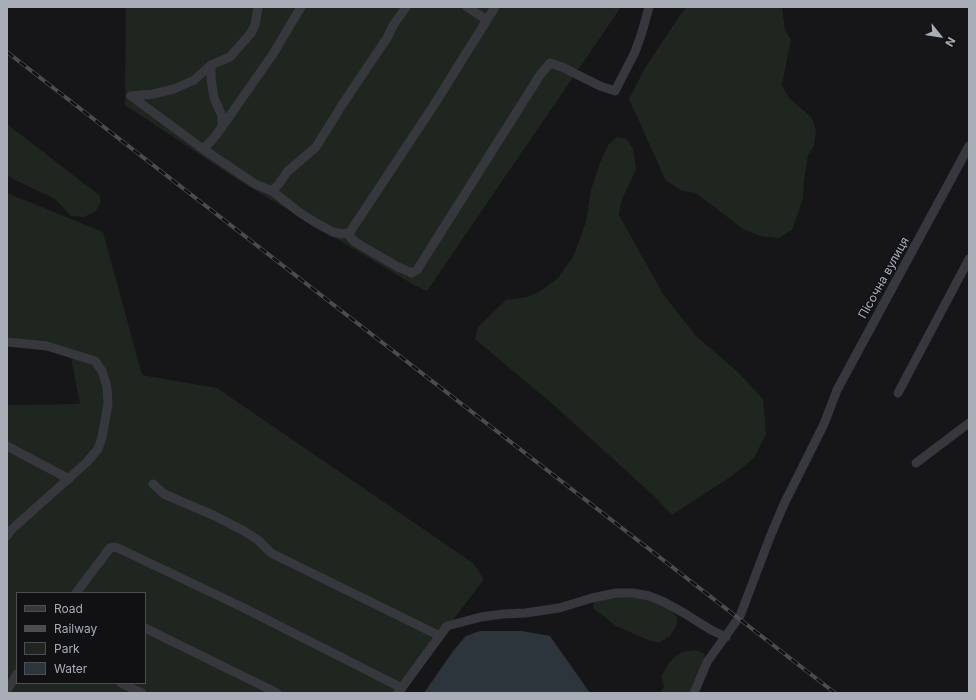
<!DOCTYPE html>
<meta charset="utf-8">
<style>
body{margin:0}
#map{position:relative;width:976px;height:700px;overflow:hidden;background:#161618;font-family:Inter,sans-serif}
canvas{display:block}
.frame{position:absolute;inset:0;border:8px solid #a8adb8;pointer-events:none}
.legend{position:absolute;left:16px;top:592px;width:130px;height:92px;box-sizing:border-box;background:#111113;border:1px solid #4d4f55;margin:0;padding:5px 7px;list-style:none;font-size:12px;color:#a8adb8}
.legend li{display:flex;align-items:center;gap:8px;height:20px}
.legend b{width:20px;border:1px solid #4d4f55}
.north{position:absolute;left:920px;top:16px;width:40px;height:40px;-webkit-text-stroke:3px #111113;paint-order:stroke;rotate:120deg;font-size:11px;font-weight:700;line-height:16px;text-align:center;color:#a8adb8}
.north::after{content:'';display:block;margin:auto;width:14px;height:18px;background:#a8adb8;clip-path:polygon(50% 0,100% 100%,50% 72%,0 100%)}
</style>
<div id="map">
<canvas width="976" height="700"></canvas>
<div class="frame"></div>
<ul class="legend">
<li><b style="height:5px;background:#37383d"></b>Road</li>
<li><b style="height:5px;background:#4a4c52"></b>Railway</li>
<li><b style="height:11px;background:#1e261f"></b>Park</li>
<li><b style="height:11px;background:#2c353c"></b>Water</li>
</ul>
<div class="north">N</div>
</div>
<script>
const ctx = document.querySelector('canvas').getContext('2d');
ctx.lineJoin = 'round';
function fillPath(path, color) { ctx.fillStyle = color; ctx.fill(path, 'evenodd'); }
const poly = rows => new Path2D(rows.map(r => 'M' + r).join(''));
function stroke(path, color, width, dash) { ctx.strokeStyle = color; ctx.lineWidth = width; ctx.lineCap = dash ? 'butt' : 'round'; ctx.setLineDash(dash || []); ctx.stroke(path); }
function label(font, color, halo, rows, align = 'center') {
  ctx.font = font + ' Inter,sans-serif'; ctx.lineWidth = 3; ctx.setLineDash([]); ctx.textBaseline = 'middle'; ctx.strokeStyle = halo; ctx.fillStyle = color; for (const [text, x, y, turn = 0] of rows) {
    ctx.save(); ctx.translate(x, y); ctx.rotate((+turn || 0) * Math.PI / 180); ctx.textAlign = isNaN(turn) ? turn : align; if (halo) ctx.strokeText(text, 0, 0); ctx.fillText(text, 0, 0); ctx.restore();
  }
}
const green = poly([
 [126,7,621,7,427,291,414,285,238,180,125,105],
 [687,7,782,7,785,30,791,40,782,85,789,98,812,118,816,131,814,146,808,155,804,181,803,199,792,230,779,238,760,236,743,229,696,193,683,191,666,181,629,99,645,68,682,12],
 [7,124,99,195,101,202,96,211,84,217,71,216,55,199,15,180,7,175],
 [617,137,627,139,633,149,636,169,621,202,619,215,663,294,696,336,740,374,763,399,766,434,754,458,732,476,672,515,654,496,557,408,475,339,478,327,506,300,527,297,541,291,558,278,573,257,586,222,591,190,600,163,608,145],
 [7,193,103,232,142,375,217,388,473,563,484,579,398,693,7,693,7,405,80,404,70,352,7,342],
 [17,593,145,593,145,683,17,683],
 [633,595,650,600,669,609,677,617,677,624,670,636,659,643,648,640,616,626,593,608,594,602,603,598],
 [695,650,704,653,705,656,689,693,660,693,664,686,661,677,670,661,682,652]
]);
const water = poly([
 [480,631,522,631,550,636,590,693,424,693,453,651,466,636]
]);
const minor = poly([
 [467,7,487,20],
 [211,65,211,79,214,98,222,116,222,127,212,140,203,149,131,96,153,94,174,89,194,80,211,65,230,57,251,33,255,25,258,7],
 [222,127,273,54,301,7],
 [203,149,255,184,272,191,279,184,287,172,316,147,342,105,387,38,394,24,406,7],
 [272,191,299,212,316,223,333,232,342,234,350,232,432,108,495,7],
 [350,232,350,237,355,242,398,267,412,273,417,270,540,75,550,63,562,67,600,86,615,91,635,52,642,32,649,7],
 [7,342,47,346,95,361,102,371,107,387,108,404,102,437,98,449,87,462,11,530,7,536],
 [898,393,969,259],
 [7,446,69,479],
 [916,463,969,423],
 [153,484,164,494,215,516,244,531,258,540,271,553,440,636],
 [76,593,110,548,114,547,118,548,244,608,402,688],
 [145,628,277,693],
 [121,683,142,693],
 [7,690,17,674],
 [398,693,447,626,481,617,503,614,525,613,559,608,592,598,616,593,633,593,649,596,664,602,684,613,711,630,726,637],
 [694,693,707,662,740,616,770,537,784,504,824,424,837,390,969,146]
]);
const rail = poly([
 [7,52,835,693]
]);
const streetNames = [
 ["Пісочна вулиця",884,278,-61]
];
fillPath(green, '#1e261f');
fillPath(water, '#2c353c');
stroke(minor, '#37383d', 9);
stroke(rail, '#4a4c52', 4);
stroke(rail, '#111113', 2.5, [8]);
label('12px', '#a8adb8', '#111113', streetNames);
</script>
